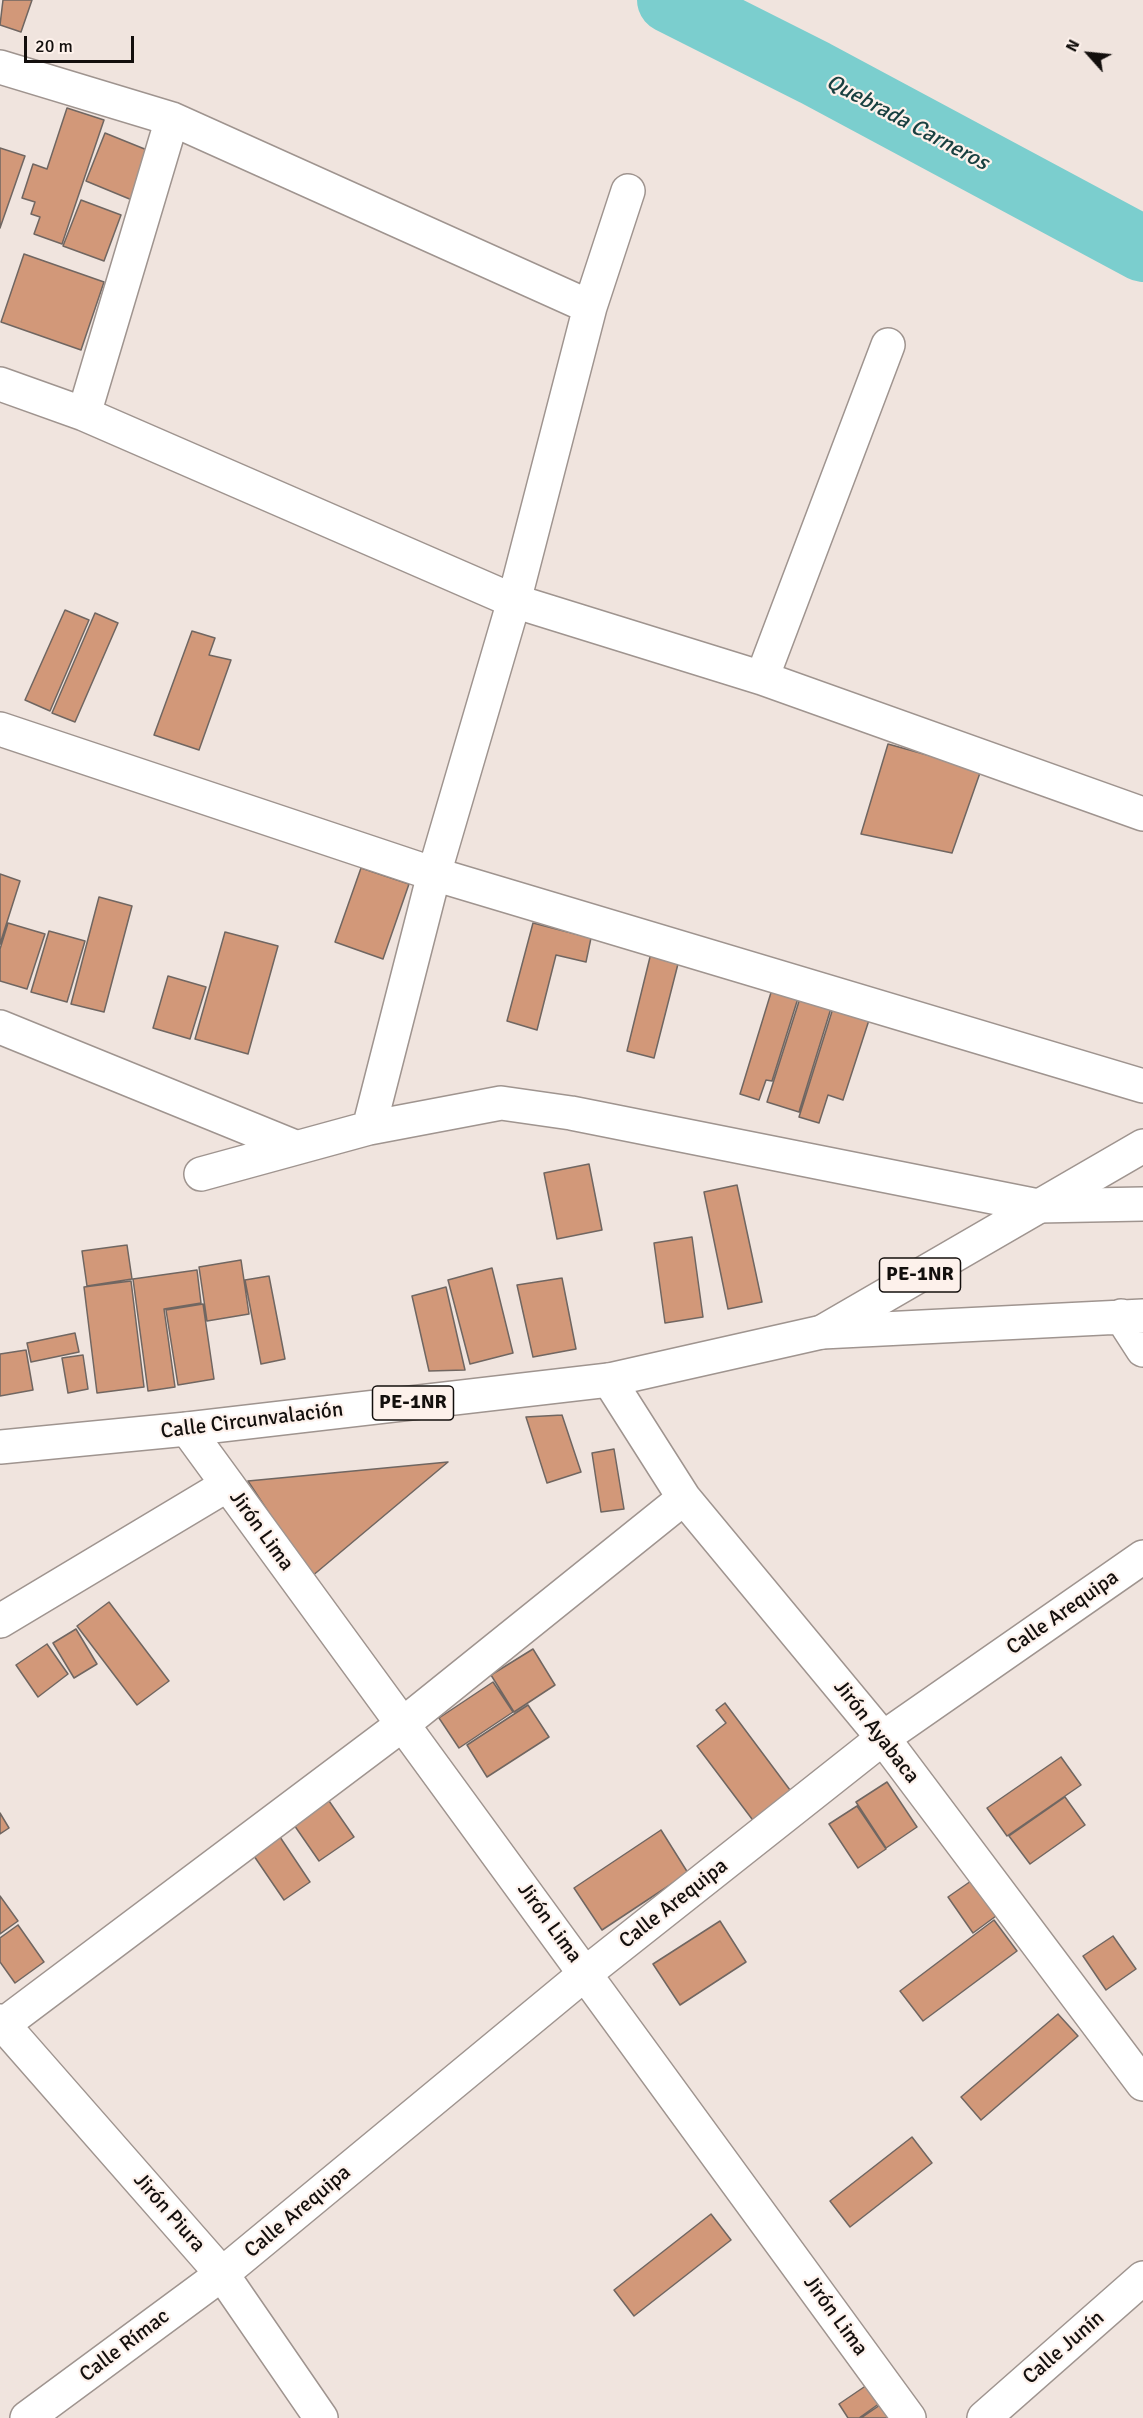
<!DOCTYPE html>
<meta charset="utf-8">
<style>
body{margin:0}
#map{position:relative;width:1143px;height:2418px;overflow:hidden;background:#f0e4de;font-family:Signika,sans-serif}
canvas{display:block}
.north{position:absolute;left:1059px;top:24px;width:60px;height:60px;-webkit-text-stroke:4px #fdf1eb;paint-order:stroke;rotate:297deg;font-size:16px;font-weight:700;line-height:24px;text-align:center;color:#130f0d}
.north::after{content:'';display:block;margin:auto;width:21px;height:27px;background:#130f0d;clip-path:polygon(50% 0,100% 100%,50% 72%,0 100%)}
.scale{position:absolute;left:24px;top:36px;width:110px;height:27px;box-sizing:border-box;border:3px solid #130f0d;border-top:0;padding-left:8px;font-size:18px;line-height:21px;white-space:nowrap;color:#130f0d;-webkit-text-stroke:4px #fdf1eb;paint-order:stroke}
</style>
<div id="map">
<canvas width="1143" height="2418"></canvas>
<div class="north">N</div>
<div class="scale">20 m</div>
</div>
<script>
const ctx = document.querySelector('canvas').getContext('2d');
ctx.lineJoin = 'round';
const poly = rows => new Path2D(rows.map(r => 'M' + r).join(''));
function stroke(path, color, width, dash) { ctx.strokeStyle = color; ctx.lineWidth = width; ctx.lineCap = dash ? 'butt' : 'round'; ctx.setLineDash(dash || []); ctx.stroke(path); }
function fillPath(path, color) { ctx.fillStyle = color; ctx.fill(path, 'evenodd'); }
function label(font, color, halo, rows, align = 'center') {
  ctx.font = font + ' Signika,sans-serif'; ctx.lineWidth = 4.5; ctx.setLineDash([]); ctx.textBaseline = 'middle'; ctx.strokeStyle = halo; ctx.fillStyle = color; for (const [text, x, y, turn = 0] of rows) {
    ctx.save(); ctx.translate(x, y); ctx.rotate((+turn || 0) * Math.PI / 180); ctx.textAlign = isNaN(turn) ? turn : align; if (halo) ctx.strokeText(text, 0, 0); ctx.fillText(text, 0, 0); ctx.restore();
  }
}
const river = poly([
 [670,0,815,73,1143,249]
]);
const building = poly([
 [3,0,32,0,21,32,0,25,3,0],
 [67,108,104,120,62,244,34,234,40,217,31,214,35,202,22,198,33,164,47,169,67,108],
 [105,133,152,152,132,200,86,181,105,133],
 [0,148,25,156,0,228,0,148],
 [81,200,121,215,104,261,63,246,81,200],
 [24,254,104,282,81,350,1,322,24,254],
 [65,610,89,620,50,711,25,700,65,610],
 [95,613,118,623,75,722,52,713,95,613],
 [192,631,215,638,209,655,231,660,199,750,154,735,192,631],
 [888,744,981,770,952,853,861,834,888,744],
 [361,868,409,884,383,959,335,942,361,868],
 [0,874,20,881,0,944,0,874],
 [99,897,132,906,104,1012,71,1004,99,897],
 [8,923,45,934,27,989,0,981,0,949,8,923],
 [533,923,591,938,586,962,556,955,537,1030,507,1021,533,923],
 [49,931,85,941,67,1002,31,992,49,931],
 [225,932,278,946,248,1054,195,1039,225,932],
 [651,953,679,960,654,1058,627,1051,651,953],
 [168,976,206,987,190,1039,153,1028,168,976],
 [773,986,799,995,772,1081,766,1080,759,1100,740,1094,773,986],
 [801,995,832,1005,799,1112,767,1102,801,995],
 [834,1005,870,1017,843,1100,828,1095,819,1123,799,1117,834,1005],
 [589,1164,602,1230,557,1239,544,1173,589,1164],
 [737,1185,762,1302,728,1309,704,1192,737,1185],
 [692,1237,703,1317,665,1323,654,1243,692,1237],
 [127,1245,132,1279,87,1286,82,1251,127,1245],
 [241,1260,249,1314,207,1321,199,1267,241,1260],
 [492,1268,513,1353,470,1364,448,1280,492,1268],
 [197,1270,201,1303,164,1309,175,1387,148,1391,133,1279,197,1270],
 [269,1276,285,1359,261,1364,245,1280,269,1276],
 [562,1278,576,1349,533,1357,517,1285,562,1278],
 [131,1281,144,1387,97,1393,84,1287,131,1281],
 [446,1287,465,1370,429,1371,412,1296,446,1287],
 [203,1304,214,1379,178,1385,166,1310,203,1304],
 [75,1333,79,1352,31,1362,27,1343,75,1333],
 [26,1350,33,1390,0,1396,0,1354,26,1350],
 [83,1355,88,1389,68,1393,62,1358,83,1355],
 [562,1415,581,1472,547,1483,526,1417,562,1415],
 [614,1449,624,1509,601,1512,592,1453,614,1449],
 [448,1462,311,1577,248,1481,448,1462],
 [109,1602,169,1681,137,1705,77,1626,109,1602],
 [76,1629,97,1664,74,1678,53,1643,76,1629],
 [47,1644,68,1674,38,1697,16,1665,47,1644],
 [533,1649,555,1685,514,1712,491,1675,533,1649],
 [493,1682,513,1712,459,1748,439,1718,493,1682],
 [725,1703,796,1798,758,1827,697,1746,726,1723,716,1710,725,1703],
 [528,1705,549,1737,487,1777,467,1745,528,1705],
 [1061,1757,1081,1785,1007,1836,987,1808,1061,1757],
 [887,1782,917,1827,886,1848,856,1802,887,1782],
 [1065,1797,1085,1825,1030,1864,1009,1836,1065,1797],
 [327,1798,354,1837,319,1861,292,1822,327,1798],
 [857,1806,886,1849,858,1868,829,1824,857,1806],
 [0,1813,9,1828,0,1834,0,1813],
 [661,1830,688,1873,602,1930,574,1888,661,1830],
 [280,1837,310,1882,284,1900,254,1856,280,1837],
 [971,1881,996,1916,973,1933,948,1897,971,1881],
 [0,1896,18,1921,0,1934,0,1896],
 [994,1920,1017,1951,923,2021,900,1991,994,1920],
 [720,1921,746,1962,680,2005,653,1964,720,1921],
 [18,1925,44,1962,15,1983,0,1962,0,1938,18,1925],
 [1113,1936,1136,1969,1106,1990,1083,1956,1113,1936],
 [1058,2014,1078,2036,981,2120,961,2097,1058,2014],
 [912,2137,932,2163,850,2227,830,2201,912,2137],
 [711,2214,731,2240,634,2316,614,2290,711,2214],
 [867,2385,880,2403,859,2418,848,2418,839,2404,867,2385],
 [880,2405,889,2418,861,2418,880,2405]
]);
const street = poly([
 [0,67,172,119,590,307],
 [0,384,84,414,514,601,762,678,1143,814],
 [84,414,172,119],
 [762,678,888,345],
 [0,729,434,874,1143,1086],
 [0,1027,295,1147],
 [369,1128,434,874,514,601,590,307,628,191],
 [201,1174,369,1128,501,1103,571,1113,1038,1206,1143,1204],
 [1121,1316,1143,1350],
 [822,1332,1143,1316],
 [609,1380,684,1498,883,1738,1143,2084],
 [187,1429,909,2418],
 [0,1621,227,1485],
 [0,2021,222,2274,321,2418],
 [0,2027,403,1724,684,1498],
 [27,2418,222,2274,586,1973,883,1738,1143,1557],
 [984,2418,1143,2278]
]);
const primary = poly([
 [0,1447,187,1429,609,1380,822,1332,1143,1146]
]);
const shields = [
 [920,1275,81],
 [413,1403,81]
];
const shieldNames = [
 ["PE-1NR",920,1275],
 ["PE-1NR",413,1403]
];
const streetNames = [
 ["Calle Circunvalación",252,1421,-7],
 ["Jirón Lima",261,1531,54],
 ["Calle Arequipa",1063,1613,-35],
 ["Jirón Ayabaca",876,1732,52],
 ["Calle Arequipa",674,1904,-38],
 ["Jirón Lima",549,1923,54],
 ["Calle Arequipa",298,2212,-40],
 ["Jirón Piura",169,2213,49],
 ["Jirón Lima",835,2316,54],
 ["Calle Rímac",125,2346,-37],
 ["Calle Junín",1064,2348,-41]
];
const waterNames = [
 ["Quebrada Carneros",907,123,28]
];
stroke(river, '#7bcece', 66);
fillPath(building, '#d29879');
stroke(building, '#706661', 1.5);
stroke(street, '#9f948f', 36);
stroke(primary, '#9f948f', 36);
stroke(street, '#fff', 33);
stroke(primary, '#fff', 33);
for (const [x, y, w] of shields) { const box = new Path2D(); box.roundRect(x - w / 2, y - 17, w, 34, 4.5); ctx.fillStyle = '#fdf1eb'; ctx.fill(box); stroke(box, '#130f0d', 1.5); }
label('bold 20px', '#130f0d', null, shieldNames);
label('21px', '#130f0d', '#fdf1eb', streetNames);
label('italic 22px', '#184040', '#fdf1eb', waterNames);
</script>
